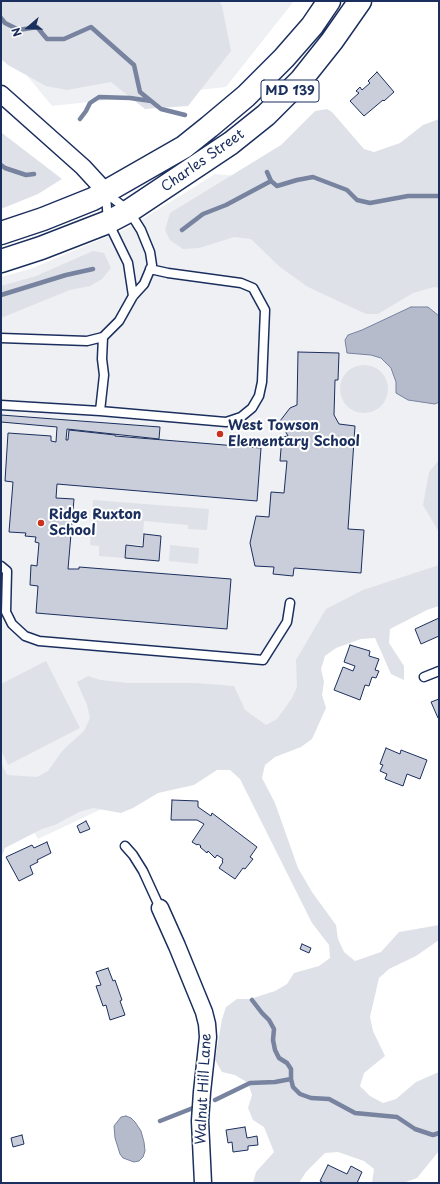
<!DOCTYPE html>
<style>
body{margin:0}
#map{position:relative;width:440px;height:1184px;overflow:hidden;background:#fff;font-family:"Playpen Sans",sans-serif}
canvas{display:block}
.frame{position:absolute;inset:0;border:2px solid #1b2f5e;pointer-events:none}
.north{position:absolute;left:8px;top:8px;width:40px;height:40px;-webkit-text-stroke:3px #fff;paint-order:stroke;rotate:250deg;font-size:11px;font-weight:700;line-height:16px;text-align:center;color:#1b2f5e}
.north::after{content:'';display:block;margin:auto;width:14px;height:18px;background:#1b2f5e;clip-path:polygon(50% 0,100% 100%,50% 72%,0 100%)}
</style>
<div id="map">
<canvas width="440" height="1184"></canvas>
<div class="frame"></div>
<div class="north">N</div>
</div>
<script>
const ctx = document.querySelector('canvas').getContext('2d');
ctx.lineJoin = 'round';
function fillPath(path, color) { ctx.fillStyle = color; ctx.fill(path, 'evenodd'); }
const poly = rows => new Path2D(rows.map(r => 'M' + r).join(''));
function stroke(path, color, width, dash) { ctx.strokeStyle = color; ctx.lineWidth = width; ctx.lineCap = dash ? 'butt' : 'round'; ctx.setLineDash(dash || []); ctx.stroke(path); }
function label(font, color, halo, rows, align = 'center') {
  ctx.font = font + ' "Playpen Sans",sans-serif'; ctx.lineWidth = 4; ctx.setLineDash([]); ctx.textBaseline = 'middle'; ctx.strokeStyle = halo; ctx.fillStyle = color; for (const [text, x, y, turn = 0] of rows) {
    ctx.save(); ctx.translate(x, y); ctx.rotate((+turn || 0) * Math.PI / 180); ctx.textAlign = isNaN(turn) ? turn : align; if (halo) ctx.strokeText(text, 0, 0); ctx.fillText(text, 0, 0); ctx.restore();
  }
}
const built = poly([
 [1,1,294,1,226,87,52,106,1,44],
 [215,174,287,181,439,234,439,591,302,652,322,705,38,839,1,766,1,277,30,269,128,228]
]);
const green = poly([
 [1,1,219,1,222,6,231,51,188,106,145,109,111,82,67,90,46,86,8,65,1,59],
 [327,109,332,112,364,149,374,152,400,143,423,125,439,119,439,288,434,287,413,293,378,314,366,314,308,287,280,267,251,239,234,237,199,248,183,249,170,240,165,230,170,213,281,145,315,111],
 [1,132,2,133,62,179,38,194,1,209],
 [93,251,104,253,111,268,102,279,90,286,70,290,1,318,1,286,36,276],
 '340 389a24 24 0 1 1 48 0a24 24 0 1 1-48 0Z',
 [439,460,439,532,423,505,429,472],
 [93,500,209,509,207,530,188,529,188,525,144,521,142,545,126,544,124,558,99,556,99,546,90,545],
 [170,545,199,548,198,564,169,561],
 [439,565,439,606,427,610,390,629,389,643,404,666,404,680,391,674,375,638,361,639,336,648,325,656,321,669,324,682,322,695,326,708,312,739,301,747,275,757,265,765,262,778,275,803,298,868,312,892,336,925,338,939,344,952,355,961,381,952,399,932,439,925,439,940,416,956,389,969,379,978,370,1017,373,1031,385,1056,364,1073,360,1086,370,1096,383,1103,396,1099,416,1082,439,1072,439,1151,417,1178,403,1183,372,1183,374,1169,364,1161,338,1152,325,1153,306,1172,299,1183,253,1183,256,1172,274,1152,264,1127,253,1120,248,1108,252,1095,248,1083,235,1075,222,1072,215,1060,222,1019,226,1007,237,999,250,999,275,991,287,984,294,973,319,966,330,958,329,945,312,923,240,779,230,770,217,770,194,785,158,793,133,808,121,813,93,808,79,812,55,825,42,829,5,848,1,858,1,763,7,775,37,777,48,771,63,750,84,731,90,718,87,705,77,682,88,676,101,680,128,683,196,683,234,686,245,710,266,725,277,719,292,698,297,687,296,660,326,609,363,590],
 [46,661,80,728,8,765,1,750,1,684]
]);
const water = poly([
 [411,307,428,307,439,316,439,402,435,404,408,400,396,393,396,382,391,368,381,358,371,355,347,353,345,340,348,335,362,330,411,307],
 [126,1116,131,1118,135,1122,141,1131,144,1142,145,1151,143,1157,139,1161,134,1162,123,1158,120,1154,115,1138,114,1126,121,1117,126,1116]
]);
const stream = poly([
 [1,18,5,23,19,30,37,27,47,39,64,39,91,27,134,65,140,92,161,109,185,115],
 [80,119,86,111,90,103,99,97,130,98,151,101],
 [1,165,5,168,26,175,34,174],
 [267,172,271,181,277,186,297,180,313,177,347,190,357,200,370,203,408,196,439,196],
 [182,230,203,214,226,205,271,181],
 [1,295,66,275,93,269],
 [252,1000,262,1013,269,1020,274,1029,273,1040,275,1050,279,1058,287,1063,291,1069,291,1079,293,1087,300,1094,311,1098,329,1099,355,1113,397,1117,415,1129,433,1135,439,1133],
 [215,1100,250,1083,275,1082,291,1079],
 [160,1121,193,1108]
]);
const building = poly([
 [377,72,394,92,384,101,383,100,364,116,350,101,359,93,356,91,360,87,362,90,370,83,368,81,377,72],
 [298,352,339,353,338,380,335,380,334,415,339,424,355,426,348,529,364,530,361,573,294,568,293,576,273,574,274,567,255,566,250,543,256,516,269,517,271,492,284,493,287,461,280,461,282,437,288,436,280,421,290,408,297,405,298,352],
 [1,415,160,427,159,439,67,429,66,440,68,440,69,430,115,435,115,436,261,448,257,501,57,484,56,498,74,499,68,569,79,569,79,567,231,579,227,629,36,613,38,586,30,585,31,565,37,566,39,543,35,542,36,537,25,536,26,533,9,532,13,482,5,481,8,433,51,436,51,441,56,442,57,427,1,422,1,415],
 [144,534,161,536,159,561,125,558,126,545,143,547,144,534],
 [439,618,439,636,421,644,415,629,439,618],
 [350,645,370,651,369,656,379,659,375,670,379,671,376,678,372,677,369,686,365,685,360,700,334,690,343,667,353,671,355,666,344,662,350,645],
 [439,699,439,718,438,718,431,702,439,699],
 [386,748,400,754,401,750,427,760,420,779,407,774,403,786,385,779,387,774,380,771,383,765,380,764,386,748],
 [172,800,198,801,198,807,211,816,212,813,257,847,250,857,253,859,245,869,243,868,235,879,219,868,223,862,222,861,223,859,217,855,215,858,208,851,207,853,200,847,201,846,198,844,197,845,192,842,204,824,197,820,171,820,172,800],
 [86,821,90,829,80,833,77,826,86,821],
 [47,842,51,853,37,860,38,862,30,866,33,874,19,881,6,857,32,845,34,848,47,842],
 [302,944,311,948,309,953,300,949,302,944],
 [108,968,113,981,115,980,122,1000,120,1001,125,1015,110,1020,106,1005,103,1006,96,986,101,985,96,972,108,968],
 [245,1127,247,1138,257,1136,258,1145,248,1146,248,1150,233,1152,232,1142,228,1143,226,1130,245,1127],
 [22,1135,24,1144,13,1147,11,1138,22,1135],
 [328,1165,347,1174,351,1166,362,1172,357,1183,324,1183,320,1181,328,1165]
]);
const lane = poly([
 [106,195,108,222,128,263,133,296],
 [1,338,87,341,103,337,119,321,133,296,144,284,152,265,150,252,141,230,129,211,106,193],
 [1,405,100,411,226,422,241,417,252,408,259,396,262,382,265,310,253,288,241,283,168,273,150,269],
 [100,411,104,375,102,359,103,337],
 [1,566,7,571,6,612,12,624,25,636,39,641,263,660,287,622,290,603],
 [424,677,439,671],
 [125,846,133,855,143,871,160,908]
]);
const street = poly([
 [1,94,83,167,106,192],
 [160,908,177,946,204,1012,207,1024,208,1037,202,1092,200,1121,203,1183]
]);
const primary = poly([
 [1,233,43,219,93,199,184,147,209,127,246,96,284,58,312,26,329,1],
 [1,261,41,248,108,222,129,211,231,143,266,115,301,80,332,41,360,1]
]);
const markers = [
 [220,434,4,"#c8321e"],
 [41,523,4,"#c8321e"]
];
const shields = [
 [290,91,58]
];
const shieldNames = [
 ["MD 139",290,91]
];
const streetNames = [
 ["Charles Street",203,161,-35],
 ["Walnut Hill Lane",204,1089,-87]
];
const poiNames = [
 ["West Towson",228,426],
 ["Elementary School",228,442],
 ["Ridge Ruxton",49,515],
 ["School",49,531]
];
fillPath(built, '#eff0f4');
fillPath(green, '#dee1e7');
fillPath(water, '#b5bbca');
stroke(water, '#77839f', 1);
stroke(stream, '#77839f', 4.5);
fillPath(building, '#caceda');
stroke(building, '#1b2f5e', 1);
stroke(lane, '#1b2f5e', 11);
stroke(street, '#1b2f5e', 19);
stroke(primary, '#1b2f5e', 25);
stroke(lane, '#fff', 8);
stroke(street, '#fff', 16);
stroke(primary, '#fff', 22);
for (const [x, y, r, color] of markers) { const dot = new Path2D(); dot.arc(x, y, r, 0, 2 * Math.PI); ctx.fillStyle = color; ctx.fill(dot); stroke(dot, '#fff', 1.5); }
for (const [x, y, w] of shields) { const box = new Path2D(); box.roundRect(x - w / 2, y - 11, w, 22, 3); ctx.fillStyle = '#fff'; ctx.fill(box); stroke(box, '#1b2f5e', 1); }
label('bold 13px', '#1b2f5e', null, shieldNames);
label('14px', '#1b2f5e', '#fff', streetNames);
label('bold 14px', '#1b2f5e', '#fff', poiNames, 'left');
</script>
